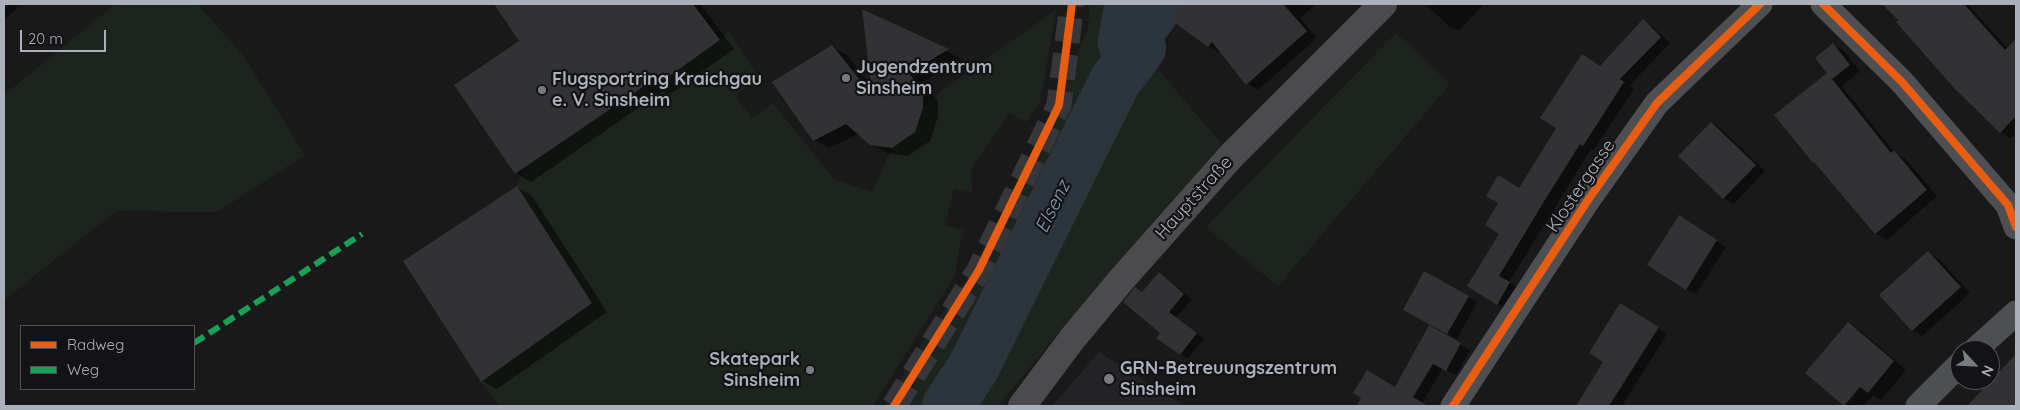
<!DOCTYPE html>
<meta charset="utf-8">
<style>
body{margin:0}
#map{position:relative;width:2020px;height:410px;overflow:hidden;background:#19191a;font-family:Quicksand,sans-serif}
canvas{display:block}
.frame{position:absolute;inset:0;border:5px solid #abb0ba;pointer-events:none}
.legend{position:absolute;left:20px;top:325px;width:175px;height:65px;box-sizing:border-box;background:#131316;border:1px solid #505258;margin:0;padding:6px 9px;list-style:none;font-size:15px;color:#abb0ba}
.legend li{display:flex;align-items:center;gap:10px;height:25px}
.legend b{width:25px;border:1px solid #505258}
.north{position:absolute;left:1950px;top:340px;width:50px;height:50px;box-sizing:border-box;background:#131316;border:1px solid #505258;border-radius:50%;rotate:115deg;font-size:14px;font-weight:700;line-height:20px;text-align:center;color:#abb0ba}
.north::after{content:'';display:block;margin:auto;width:18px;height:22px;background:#787b82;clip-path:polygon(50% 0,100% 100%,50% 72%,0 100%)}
.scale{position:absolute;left:20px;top:30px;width:86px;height:22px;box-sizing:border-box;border:2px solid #abb0ba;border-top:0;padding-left:6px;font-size:15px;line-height:18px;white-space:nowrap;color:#abb0ba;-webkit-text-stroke:4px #131316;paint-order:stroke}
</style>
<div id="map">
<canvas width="2020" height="410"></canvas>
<div class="frame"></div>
<ul class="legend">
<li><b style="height:6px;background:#e95d12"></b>Radweg</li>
<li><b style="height:6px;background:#1a9f57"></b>Weg</li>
</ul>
<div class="north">N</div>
<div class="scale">20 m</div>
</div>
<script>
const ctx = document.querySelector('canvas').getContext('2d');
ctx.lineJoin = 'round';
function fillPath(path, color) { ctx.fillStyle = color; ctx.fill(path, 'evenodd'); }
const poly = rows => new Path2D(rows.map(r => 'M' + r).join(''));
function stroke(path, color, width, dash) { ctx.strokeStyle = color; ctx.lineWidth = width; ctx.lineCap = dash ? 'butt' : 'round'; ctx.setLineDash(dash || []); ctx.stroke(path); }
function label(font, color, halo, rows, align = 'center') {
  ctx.font = font + ' Quicksand,sans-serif'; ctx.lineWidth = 4.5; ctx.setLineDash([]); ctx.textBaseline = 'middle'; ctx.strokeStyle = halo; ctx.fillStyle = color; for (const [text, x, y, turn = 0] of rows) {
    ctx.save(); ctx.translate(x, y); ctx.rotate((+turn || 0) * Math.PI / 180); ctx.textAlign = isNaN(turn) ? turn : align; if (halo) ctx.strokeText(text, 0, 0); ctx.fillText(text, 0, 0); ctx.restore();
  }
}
const built = poly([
 [1133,4,1173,4,1140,48,1137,29],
 [1099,352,1185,406,1052,406]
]);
const green = poly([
 [116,4,197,4,243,55,305,155,217,212,116,211,4,300,4,95],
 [1089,4,1104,4,1097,44,1105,69,1115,86,1140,48,1226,149,1066,324,998,406,884,406,929,332,963,284,995,227,1051,112,1088,29],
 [1056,10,1040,103,1026,122,1010,113,971,169,972,193,954,189,945,225,963,230,954,277,873,406,500,406,481,382,592,303,517,186,524,168,629,96,649,81,654,87,720,40,729,31,759,78,735,96,752,118,773,103,835,180,872,192,892,148,915,132,923,108,940,92],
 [1396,33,1450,84,1278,286,1206,227]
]);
const water = poly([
 [1104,4,1133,4,1137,29,1140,48,1115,81,1105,69,1097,44]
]);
const shadow = poly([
 [4,4,22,4,4,20],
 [496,4,700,4,734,49,669,95,663,91,531,182,516,173,520,42],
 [1178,4,1316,4,1300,18,1317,38,1258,90,1247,84,1221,51,1219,53,1208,46,1182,7],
 [1425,4,1484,4,1459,31,1449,26],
 [1883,4,1968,4,2008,49,2012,45,2016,48,2016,133,2011,138,2000,132],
 [863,11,962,59,923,82,938,101,938,117,930,141,908,156,887,153,871,144,859,134,829,148,814,140,832,47,847,55,872,87],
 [1643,21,1653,27,1670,43,1629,86,1634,89,1593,151,1591,149,1509,282,1520,289,1507,310,1497,304,1501,234,1519,189,1601,67],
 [1833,45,1844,51,1860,71,1842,86,1895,153,1905,158,1937,196,1887,240,1876,233,1818,165,1813,162],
 [1712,123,1721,129,1765,171,1734,204,1724,198],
 [517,187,532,196,607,312,497,389,482,381],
 [1689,223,1726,247,1696,294,1686,289],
 [1928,253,1938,258,1970,293,1922,336,1913,330,1881,295],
 [1159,273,1192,299,1176,318,1204,338,1188,359,1180,354,1161,333],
 [1425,273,1477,302,1457,339,1404,309],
 [1630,310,1667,334,1622,406,1578,406,1605,362],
 [1848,324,1861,331,1906,370,1881,400,1873,395,1863,406,1844,405],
 [1430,327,1470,350,1456,375,1443,368,1420,406,1357,406,1363,398,1396,388],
 [2011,362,2016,365,2016,406,1969,406]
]);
const canal = poly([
 [1140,48,1172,4]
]);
const river = poly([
 [948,406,973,368,1115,81,1140,48,1133,4]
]);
const building = poly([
 [494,4,693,4,720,40,654,87,650,82,515,174,454,85,519,41],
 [1183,4,1283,4,1307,31,1246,85,1212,42,1208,47,1171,20],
 [1882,4,1964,4,2005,50,2016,39,2016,116,2000,133,1954,88,1896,22,1898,20],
 [862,9,949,49,909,73,923,92,923,108,915,132,892,148,870,145,846,124,813,141,772,82,832,45,872,95],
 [1643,19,1661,37,1620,79,1624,82,1583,146,1580,144,1543,203,1499,276,1510,282,1497,305,1467,286,1499,234,1485,225,1498,203,1486,196,1498,175,1519,188,1556,128,1540,118,1582,54,1600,66],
 [1833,43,1850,65,1832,79,1891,153,1894,150,1927,190,1875,234,1814,162,1813,163,1774,115,1827,73,1815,58],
 [1711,122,1756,165,1723,199,1678,156],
 [517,186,592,303,481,382,403,261],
 [1679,215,1717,240,1686,290,1647,265],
 [1928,251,1961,287,1912,331,1879,295],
 [1424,271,1469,296,1447,334,1403,310],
 [1159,272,1184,294,1169,312,1197,333,1180,355,1156,338,1160,333,1123,302,1135,287,1142,292],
 [1620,303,1659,327,1609,406,1576,406,1603,362,1589,353],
 [1848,322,1894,361,1868,393,1860,387,1844,406,1805,373],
 [1429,325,1461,343,1446,371,1433,364,1413,397,1428,406,1356,406,1361,398,1353,393,1367,370,1395,387],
 [2016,354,2016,406,1967,406]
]);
const streetTunnel = poly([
 [894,406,979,270,1059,105,1072,4]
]);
const street = poly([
 [1823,4,1902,82,2008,205,2016,227],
 [1975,350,2016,313],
 [1453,406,1588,200,1657,103,1760,4],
 [1918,406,1960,364]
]);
const primary = poly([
 [1022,406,1072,339,1122,279,1232,155,1383,4]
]);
const quiet = poly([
 [194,343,362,234]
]);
const cycleway = poly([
 [1823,4,1902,82,2008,205,2016,227],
 [894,406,979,270,1059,105,1072,4],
 [1453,406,1588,200,1657,103,1760,4]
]);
const markers = [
 [846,78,5,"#787b82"],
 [542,90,5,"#787b82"],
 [810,370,5,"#787b82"],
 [1109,379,6,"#787b82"]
];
const poiNames = [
 ["Jugendzentrum",856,68],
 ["Sinsheim",856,89],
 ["Flugsportring Kraichgau",552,80],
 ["e. V. Sinsheim",552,101],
 ["Skatepark",800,360,"right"],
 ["Sinsheim",800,381,"right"],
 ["GRN-Betreuungszentrum",1120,369],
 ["Sinsheim",1120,390]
];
const streetNames = [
 ["Klostergasse",1581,186,-56],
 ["Hauptstraße",1194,198,-48]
];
const waterNames = [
 ["Elsenz",1053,207,-64]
];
fillPath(built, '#232326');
fillPath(green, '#1d241e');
fillPath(water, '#2c353c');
fillPath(shadow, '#0007');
stroke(canal, '#2c353c', 30);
stroke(river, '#2c353c', 52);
fillPath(building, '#323234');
stroke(streetTunnel, '#36373a', 25, [25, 12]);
stroke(street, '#4d4f53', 25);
stroke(primary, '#4b4b4e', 28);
stroke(quiet, '#1a9f57', 6, [12, 6]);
stroke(cycleway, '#e95d12', 8);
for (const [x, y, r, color] of markers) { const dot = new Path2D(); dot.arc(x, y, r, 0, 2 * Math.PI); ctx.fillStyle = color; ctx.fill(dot); stroke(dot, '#131316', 2); }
label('bold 18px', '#abb0ba', '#131316', poiNames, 'left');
label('18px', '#abb0ba', '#131316', streetNames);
label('italic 19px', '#829eb5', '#131316', waterNames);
</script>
